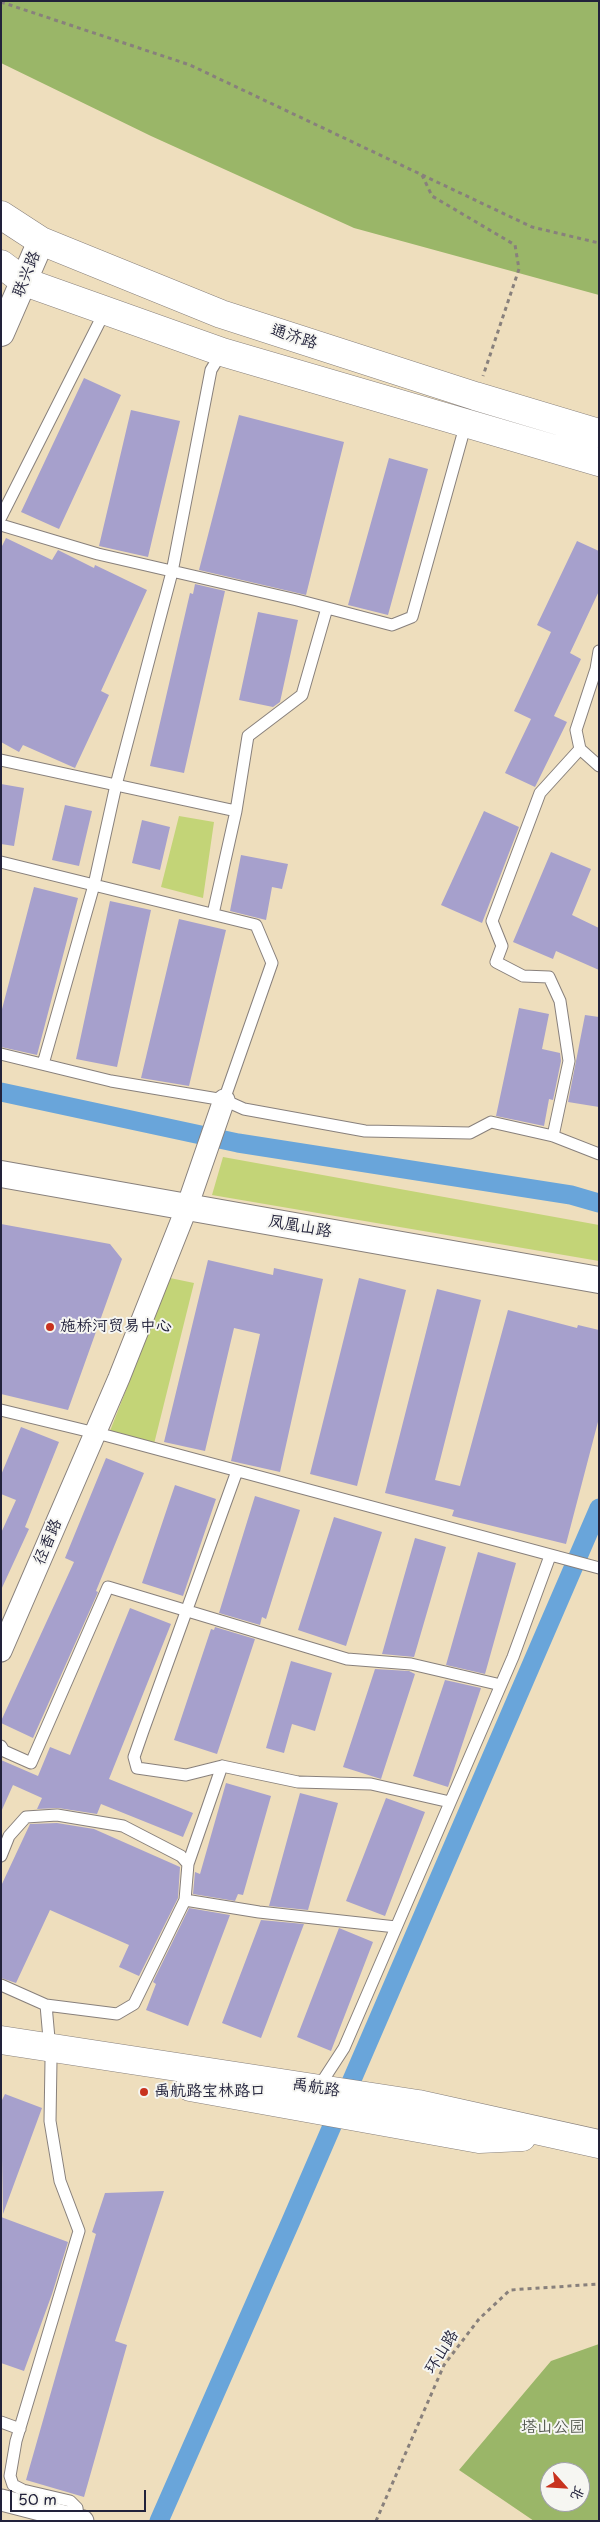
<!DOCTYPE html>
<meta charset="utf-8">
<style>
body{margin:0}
#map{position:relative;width:600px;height:2522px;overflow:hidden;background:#eedebd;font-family:"Playpen Sans","LXGW WenKai TC",sans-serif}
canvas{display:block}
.frame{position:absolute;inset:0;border:2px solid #22223b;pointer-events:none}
.north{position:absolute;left:540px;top:2462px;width:50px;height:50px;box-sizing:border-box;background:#f6f6f2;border:1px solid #a1a1a9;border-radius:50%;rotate:116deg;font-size:14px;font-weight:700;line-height:20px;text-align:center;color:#22223b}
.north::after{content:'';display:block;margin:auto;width:18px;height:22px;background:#c8321e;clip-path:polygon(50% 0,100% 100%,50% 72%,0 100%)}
.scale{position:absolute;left:10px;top:2490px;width:136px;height:22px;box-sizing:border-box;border:2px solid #22223b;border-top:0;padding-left:6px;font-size:15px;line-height:18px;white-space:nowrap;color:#22223b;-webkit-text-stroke:4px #f6f6f2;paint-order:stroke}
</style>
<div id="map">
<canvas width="600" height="2522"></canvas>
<div class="frame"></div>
<div class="north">北</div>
<div class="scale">50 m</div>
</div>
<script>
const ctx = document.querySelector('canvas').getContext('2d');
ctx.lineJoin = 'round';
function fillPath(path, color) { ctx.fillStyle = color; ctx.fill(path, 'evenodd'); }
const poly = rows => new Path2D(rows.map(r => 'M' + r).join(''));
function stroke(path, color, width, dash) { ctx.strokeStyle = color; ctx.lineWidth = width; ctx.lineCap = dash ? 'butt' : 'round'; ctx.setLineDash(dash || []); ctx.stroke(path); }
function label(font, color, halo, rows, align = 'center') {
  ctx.font = font + ' "Playpen Sans","LXGW WenKai TC",sans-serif'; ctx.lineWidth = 4; ctx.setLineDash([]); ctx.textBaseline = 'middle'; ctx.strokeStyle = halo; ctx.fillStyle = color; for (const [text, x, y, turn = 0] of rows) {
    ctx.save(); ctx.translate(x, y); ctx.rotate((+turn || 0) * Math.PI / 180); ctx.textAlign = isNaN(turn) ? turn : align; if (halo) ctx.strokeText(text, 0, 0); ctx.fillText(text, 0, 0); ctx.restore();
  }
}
const green = poly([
 [179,816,214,822,203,898,161,887],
 [223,1157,599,1225,599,1261,212,1195],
 [170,1278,194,1283,153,1448,108,1436]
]);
const forest = poly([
 [1,1,599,1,599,295,354,228,151,136,1,63],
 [599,2344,599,2521,534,2521,459,2470,551,2361],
 [550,2472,580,2472,580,2502,550,2502]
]);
const canal = poly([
 [1,1092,238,1143,571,1195,599,1203],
 [159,2521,291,2221,599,1508]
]);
const building = poly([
 [84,378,121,395,59,529,21,512],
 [131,410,180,421,148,557,99,546],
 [239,415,344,442,306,595,199,570],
 [389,458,428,469,388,615,348,605],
 [6,538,52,560,58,550,94,568,95,565,147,590,101,691,109,695,75,768,23,745,19,752,1,742,1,548],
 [577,541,599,551,599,591,570,653,581,659,554,716,567,722,535,787,505,773,531,719,514,711,551,632,537,625],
 [195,584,225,591,184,773,150,766,190,593,193,594],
 [258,612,298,620,280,702,273,707,239,700],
 [1,784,24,788,14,846,1,844],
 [65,805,92,811,79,866,52,860],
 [484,811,519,827,482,923,441,905],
 [142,820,170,827,160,870,132,863],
 [551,852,591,869,572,915,599,928,599,970,556,951,553,959,513,942],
 [241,855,288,864,282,889,272,887,266,920,230,911],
 [34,887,78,898,37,1055,1,1047,1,1013],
 [110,901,151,910,117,1067,76,1059],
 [179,919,226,930,189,1086,141,1078],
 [519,1008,549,1014,542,1049,560,1053,561,1061,553,1100,549,1099,544,1126,496,1116],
 [585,1015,599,1017,599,1107,568,1102],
 [1,1224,110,1244,122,1259,68,1410,1,1394],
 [208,1260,273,1275,274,1268,323,1279,280,1472,231,1461,260,1334,234,1328,205,1451,164,1442],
 [359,1278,406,1290,357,1486,310,1474],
 [437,1289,481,1300,435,1480,460,1486,508,1310,577,1328,578,1325,599,1330,599,1418,566,1544,452,1516,454,1510,385,1493],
 [21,1427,59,1442,25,1527,29,1529,1,1590,1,1533,16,1500,1,1494,1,1475],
 [106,1458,144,1473,96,1591,98,1592,33,1738,1,1723,1,1721,74,1562,65,1558],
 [175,1485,216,1499,183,1596,142,1583],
 [255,1496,300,1510,266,1619,262,1617,260,1625,219,1613],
 [334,1517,382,1532,346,1646,298,1630],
 [415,1538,446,1547,414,1657,382,1654],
 [478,1552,516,1563,485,1674,446,1665],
 [130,1608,171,1624,109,1779,193,1813,183,1837,101,1804,97,1814,58,1808,37,1809,42,1798,13,1785,1,1812,1,1760,38,1776,50,1747,70,1755],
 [215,1627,255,1639,217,1754,174,1740,211,1629,214,1630],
 [291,1661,332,1673,315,1731,292,1724,284,1753,266,1748],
 [375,1669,409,1671,415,1674,381,1779,343,1767],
 [445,1680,481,1688,448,1787,413,1776],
 [226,1783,271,1796,243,1895,238,1894,235,1901,193,1894,195,1872,200,1874],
 [300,1793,338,1803,308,1910,269,1906],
 [386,1798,425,1812,385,1916,346,1901],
 [57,1823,94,1829,180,1867,178,1898,139,1976,119,1967,129,1945,50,1910,16,1983,1,1978,1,1886,30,1824],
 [189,1908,230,1915,188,2026,146,2010,156,1984,153,1982],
 [261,1920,304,1924,261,2038,222,2023],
 [339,1928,373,1942,331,2051,297,2037],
 [5,2094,42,2108,3,2214,1,2102],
 [164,2191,115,2341,127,2345,84,2497,26,2480,96,2234,92,2232,105,2193],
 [1,2217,68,2242,52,2294,24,2371,1,2363]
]);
const path = poly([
 [1,2,190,65,532,227,599,243],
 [422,175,432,196,515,245,519,269,483,376],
 [376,2521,444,2365,479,2319,510,2290,599,2284]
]);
const service = poly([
 [1,517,105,311],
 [1,525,98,554,297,600,392,625,412,617,466,423],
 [599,651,596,669,576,730,580,749,599,766],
 [1,760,236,811,213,914],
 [236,811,248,736,302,695,327,608],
 [1,862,256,925,272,963,224,1100],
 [1,1054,111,1081,224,1100,244,1109,365,1131,470,1133,491,1122,553,1136,599,1154],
 [43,1064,94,885,116,785,172,572,211,370,222,352],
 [553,1136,569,1061,560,1001,549,977,523,976,496,962,502,946,492,921,540,793,580,749],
 [1,1410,108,1436,599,1568],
 [237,1471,143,1731,134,1757,137,1768,186,1775,222,1766,298,1782,371,1784,450,1802],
 [1,1746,4,1751,31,1763,108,1587,347,1659,411,1664,501,1685],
 [1,1856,9,1836,26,1817,57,1815,123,1826,181,1856,188,1864,185,1900,259,1912,396,1927],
 [188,1864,222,1766],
 [1,1985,46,2005,51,2061,50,2121,60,2181,79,2231,16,2441,10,2476,13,2485,23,2490,70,2501,77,2508,78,2519],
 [46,2005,117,2014,134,2004,185,1900],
 [318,2088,344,2048,513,1657,550,1556],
 [1,2422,20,2429]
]);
const minor = poly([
 [1,1651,119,1378,187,1207,224,1100],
 [1,2500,83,2521]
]);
const tertiary = poly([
 [1,333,41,241],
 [1,1174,599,1280]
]);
const secondary = poly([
 [1,215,41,241,221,314,475,396,599,433],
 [1,264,25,282,222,352,599,462],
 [1,2040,418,2104,599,2144],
 [190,2087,479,2139,522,2137]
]);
const markers = [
 [50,1327,5,"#c8321e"],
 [144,2092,5,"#c8321e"]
];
const streetNames = [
 ["联兴路",27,274,-68],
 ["通济路",294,337,18],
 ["凤凰山路",300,1227,10],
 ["径香路",48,1542,-67],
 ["禹航路",316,2088,9],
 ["环山路",442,2352,-58]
];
const poiNames = [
 ["施桥河贸易中心",60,1327],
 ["禹航路宝林路口",154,2092]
];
const parkNames = [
 ["塔山公园",553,2428]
];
fillPath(green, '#c3d477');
fillPath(forest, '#9ab668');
stroke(canal, '#69a5da', 19);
fillPath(building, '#a6a0cc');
stroke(service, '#88807c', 13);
stroke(minor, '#88807c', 23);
stroke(tertiary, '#88807c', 28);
stroke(secondary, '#88807c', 29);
stroke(path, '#88807c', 3, [4, 4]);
stroke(service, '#fff', 11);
stroke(minor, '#fff', 21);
stroke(tertiary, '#fff', 26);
stroke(secondary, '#fff', 28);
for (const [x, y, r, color] of markers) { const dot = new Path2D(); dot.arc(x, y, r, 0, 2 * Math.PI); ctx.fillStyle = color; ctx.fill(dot); stroke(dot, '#f6f6f2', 2); }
label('16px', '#22223b', '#f6f6f2', streetNames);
label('16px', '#22223b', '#f6f6f2', poiNames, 'left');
label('16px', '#52574d', '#f6f6f2', parkNames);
</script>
